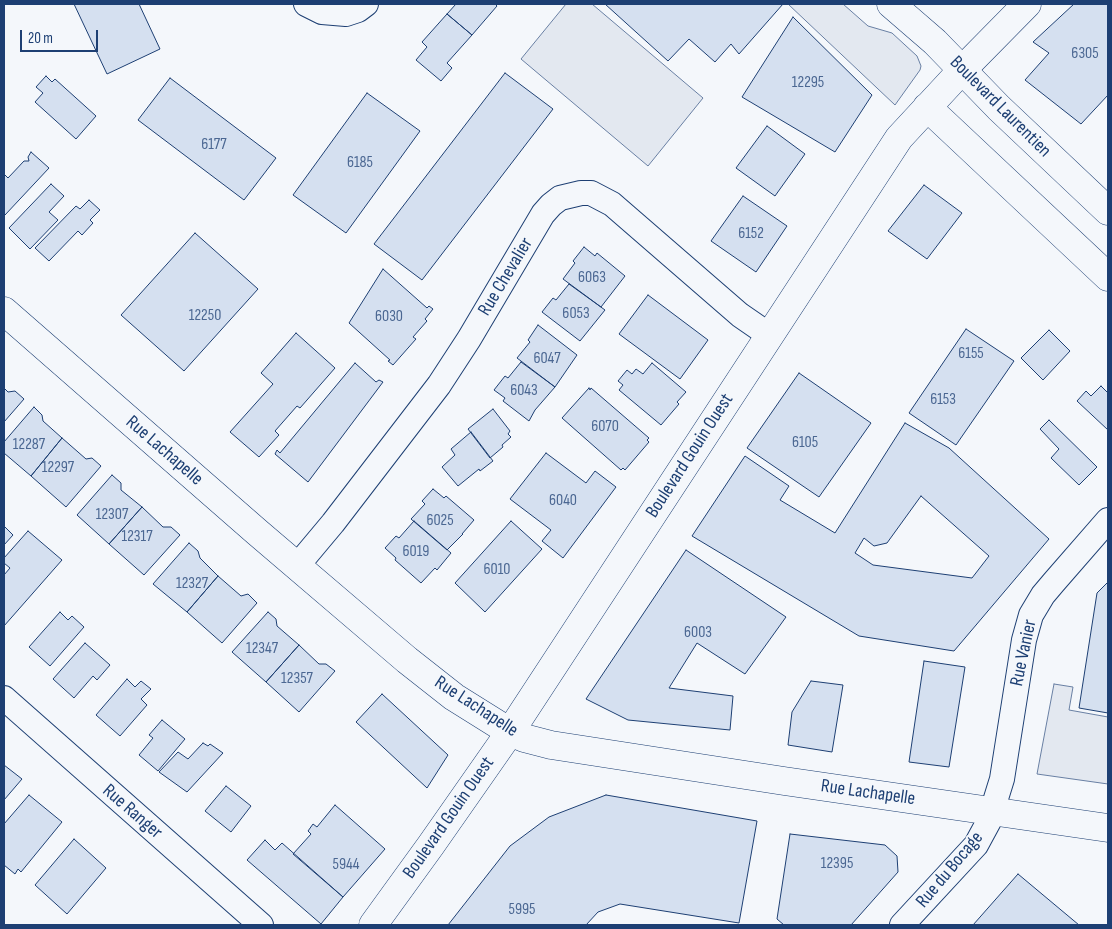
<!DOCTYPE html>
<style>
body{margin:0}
#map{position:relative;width:1112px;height:929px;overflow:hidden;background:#f4f7fb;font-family:"Sofia Sans Condensed",sans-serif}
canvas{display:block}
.frame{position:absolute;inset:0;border:5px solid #1d3f73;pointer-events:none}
.scale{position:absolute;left:20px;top:30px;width:78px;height:22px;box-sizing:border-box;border:2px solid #1d3f73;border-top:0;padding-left:6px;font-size:15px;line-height:18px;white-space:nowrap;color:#1d3f73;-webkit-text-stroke:4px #f4f7fb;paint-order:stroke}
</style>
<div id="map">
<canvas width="1112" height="929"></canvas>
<div class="frame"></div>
<div class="scale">20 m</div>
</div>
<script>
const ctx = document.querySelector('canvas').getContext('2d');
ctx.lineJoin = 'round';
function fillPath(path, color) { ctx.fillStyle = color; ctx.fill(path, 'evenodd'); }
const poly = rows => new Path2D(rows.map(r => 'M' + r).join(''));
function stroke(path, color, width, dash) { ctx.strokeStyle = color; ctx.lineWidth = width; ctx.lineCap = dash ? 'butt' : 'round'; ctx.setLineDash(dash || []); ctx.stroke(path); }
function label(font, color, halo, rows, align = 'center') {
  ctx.font = font + ' "Sofia Sans Condensed",sans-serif'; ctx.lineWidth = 4; ctx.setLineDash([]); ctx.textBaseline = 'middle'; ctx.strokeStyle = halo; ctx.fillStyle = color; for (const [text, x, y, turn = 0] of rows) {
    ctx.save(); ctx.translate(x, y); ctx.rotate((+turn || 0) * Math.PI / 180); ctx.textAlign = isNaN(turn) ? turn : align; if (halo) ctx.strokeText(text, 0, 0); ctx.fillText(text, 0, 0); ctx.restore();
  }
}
const parking = poly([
 [566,4,592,4,703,98,648,166,521,59,566,4],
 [788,4,843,4,868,26,892,33,917,56,921,66,920,70,895,105,788,4],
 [1054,684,1073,687,1069,710,1108,717,1108,784,1037,774,1054,684]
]);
const building = poly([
 [74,4,139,4,160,49,107,74,74,4],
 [456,4,495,4,497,6,472,35,447,14,456,4],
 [605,4,783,4,739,54,731,44,715,62,689,39,668,61,605,4],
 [1074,4,1108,4,1108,95,1081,124,1025,80,1049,53,1033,42,1074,4],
 [447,14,472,35,447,63,452,68,441,81,416,60,427,47,422,42,447,14],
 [793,17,872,95,835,152,742,97,793,17],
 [505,73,553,109,422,280,374,244,505,73],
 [46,76,52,82,55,79,96,116,76,139,35,102,43,93,36,87,46,76],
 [170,78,276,158,244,200,138,120,170,78],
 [367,93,420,131,346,233,293,195,367,93],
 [767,126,805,154,775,196,736,168,767,126],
 [31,152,49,168,5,215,4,213,4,176,5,175,8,178,24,161,29,161,28,157,31,152],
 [51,184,64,196,49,212,58,220,30,249,9,228,51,184],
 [924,185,962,213,927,259,888,231,924,185],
 [743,196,787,226,756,272,711,241,743,196],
 [89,200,100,210,90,220,93,223,82,235,78,231,49,261,35,248,76,206,80,209,89,200],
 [195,233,258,289,184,371,121,315,195,233],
 [584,247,595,256,597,253,625,276,601,307,563,279,575,263,573,261,584,247],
 [383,269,427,308,429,306,433,309,425,319,427,321,413,337,416,339,393,365,388,361,390,360,349,323,383,269],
 [569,284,605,310,580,341,542,312,553,298,556,300,569,284],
 [648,295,708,340,680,379,619,334,648,295],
 [538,325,577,355,555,387,517,358,530,342,528,340,538,325],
 [966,329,1014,361,956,445,909,413,966,329],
 [1049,330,1070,351,1043,380,1021,358,1049,330],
 [296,333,335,368,300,408,297,406,275,431,279,435,259,457,230,432,273,384,261,373,296,333],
 [521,362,555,387,535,410,529,421,503,401,505,398,494,390,505,376,508,378,521,362],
 [355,363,376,382,379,380,383,382,308,482,275,454,277,450,280,453,355,363],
 [652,363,686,392,677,402,679,404,661,425,619,390,623,385,618,381,627,370,632,374,636,369,643,374,652,363],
 [799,373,871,423,819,497,747,448,799,373],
 [1101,386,1108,393,1108,430,1077,401,1086,391,1091,396,1101,386],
 [4,388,8,392,15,391,24,399,4,422,4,388],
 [589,388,590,390,591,388,649,438,647,440,649,442,625,470,623,468,621,470,562,418,589,388],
 [34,407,42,415,43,421,62,438,31,476,4,453,4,442,34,407],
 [493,409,510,431,508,434,511,437,502,445,503,447,490,458,468,429,493,409],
 [1049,420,1097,467,1079,485,1051,458,1059,449,1040,429,1049,420],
 [905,423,949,448,1049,539,954,651,859,636,692,536,745,456,789,486,780,500,835,533,905,423],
 [921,496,989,556,972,578,873,565,855,553,864,538,874,546,887,543,921,496],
 [471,432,493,461,480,471,479,469,458,486,442,467,455,455,451,449,471,432],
 [62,438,86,459,92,458,101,466,66,507,31,476,62,438],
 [546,453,586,483,595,471,616,487,563,558,542,541,551,530,510,499,546,453],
 [112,475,121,483,121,490,142,507,109,544,77,515,112,475],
 [433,489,444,498,446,496,474,520,462,534,463,534,447,550,411,519,425,504,422,501,433,489],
 [142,507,163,527,171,527,180,535,144,575,109,544,142,507],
 [414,521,451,553,437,570,435,568,421,583,395,560,396,558,385,548,396,536,399,538,414,521],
 [511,521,542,549,485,612,455,583,511,521],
 [4,526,13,535,4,545,4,526],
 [28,531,62,560,4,626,4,575,10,568,4,563,4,558,28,531],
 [189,543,198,551,200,558,218,576,187,612,153,584,189,543],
 [686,550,786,617,745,674,697,643,669,688,733,696,730,730,628,720,586,699,686,550],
 [218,576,241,596,248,594,257,603,222,643,187,612,218,576],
 [1108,582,1108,713,1079,708,1097,593,1108,582],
 [60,612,68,620,72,616,84,627,50,666,29,647,60,612],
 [268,612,276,619,277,626,299,645,266,682,232,652,268,612],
 [85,643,110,665,97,680,93,676,74,698,53,679,85,643],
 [299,645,319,664,326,664,335,671,299,712,266,682,299,645],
 [924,661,965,667,949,767,909,762,924,661],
 [127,679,135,687,141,681,151,689,141,699,147,705,120,736,96,715,127,679],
 [811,681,843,685,832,752,788,745,792,712,811,681],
 [382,694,448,755,427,788,356,722,382,694],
 [162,720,185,739,158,771,139,755,153,738,149,735,162,720],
 [203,743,208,746,210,744,223,753,187,792,159,772,178,752,188,759,203,743],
 [4,765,22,779,4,800,4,765],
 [226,786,251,806,231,832,205,811,226,786],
 [29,795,62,822,21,872,18,869,15,874,4,865,4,824,29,795],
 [606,795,757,821,739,923,620,904,598,912,586,925,448,925,510,846,549,817,606,795],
 [335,805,385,849,343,897,293,854,311,834,308,831,313,824,317,827,335,805],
 [790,834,885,845,897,856,898,872,851,925,784,925,777,919,790,834],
 [74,839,106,868,67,914,35,885,74,839],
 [265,840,275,850,282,843,343,897,321,924,247,860,265,840],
 [1018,874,1079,925,973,925,1018,874]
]);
const street = poly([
 [306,4,322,12,346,14,358,10,366,4],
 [297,566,333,523,439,385,469,339,543,214,551,205,560,198,581,193,591,193,612,204,740,315,769,335],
 [4,698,261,925],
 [902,925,976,845,989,821,1002,779,1024,640,1031,615,1043,595,1054,582,1108,520]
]);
const secondary = poly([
 [927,107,1108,277],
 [373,925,431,845,510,732,899,138,962,70,1027,4]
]);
const primary = poly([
 [891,4,935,42,999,108,1108,211],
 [4,311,257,532,407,660,454,697,510,732,524,738,551,745,784,781,1108,828]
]);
const numberNames = [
 ["6305",1085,54],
 ["12295",808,83],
 ["6177",214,145],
 ["6185",360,163],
 ["6152",751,234],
 ["6063",592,278],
 ["6053",576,314],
 ["12250",205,316],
 ["6030",389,317],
 ["6155",971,354],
 ["6047",547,359],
 ["6043",524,391],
 ["6153",943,400],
 ["6070",605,427],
 ["6105",805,443],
 ["12287",29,445],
 ["12297",58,468],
 ["6040",563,501],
 ["12307",112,515],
 ["6025",440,521],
 ["12317",137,537],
 ["6019",416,552],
 ["6010",497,570],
 ["12327",192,584],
 ["6003",698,633],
 ["12347",262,649],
 ["12357",297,679],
 ["12395",837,864],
 ["5944",346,865],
 ["5995",522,910]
];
const streetNames = [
 ["Boulevard Laurentien",1000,107,45],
 ["Rue Chevalier",506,277,-59],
 ["Rue Lachapelle",164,451,41],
 ["Boulevard Gouin Ouest",690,456,-57],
 ["Rue Vanier",1024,653,-78],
 ["Rue Lachapelle",476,707,33],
 ["Rue Lachapelle",868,793,8],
 ["Rue Ranger",132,812,41],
 ["Boulevard Gouin Ouest",449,818,-55],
 ["Rue du Bocage",950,870,-50]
];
fillPath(parking, '#e3e8f0');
stroke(parking, '#687fa3', 1);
fillPath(building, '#d5e0f0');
stroke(building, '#1d3f73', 1);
stroke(street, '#1d3f73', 26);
stroke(secondary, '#1d3f73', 29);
stroke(primary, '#1d3f73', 29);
stroke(street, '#f4f7fb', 24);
stroke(secondary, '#f4f7fb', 28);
stroke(primary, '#f4f7fb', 28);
label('16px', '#4b6792', null, numberNames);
label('19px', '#1d3f73', '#f4f7fb', streetNames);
</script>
